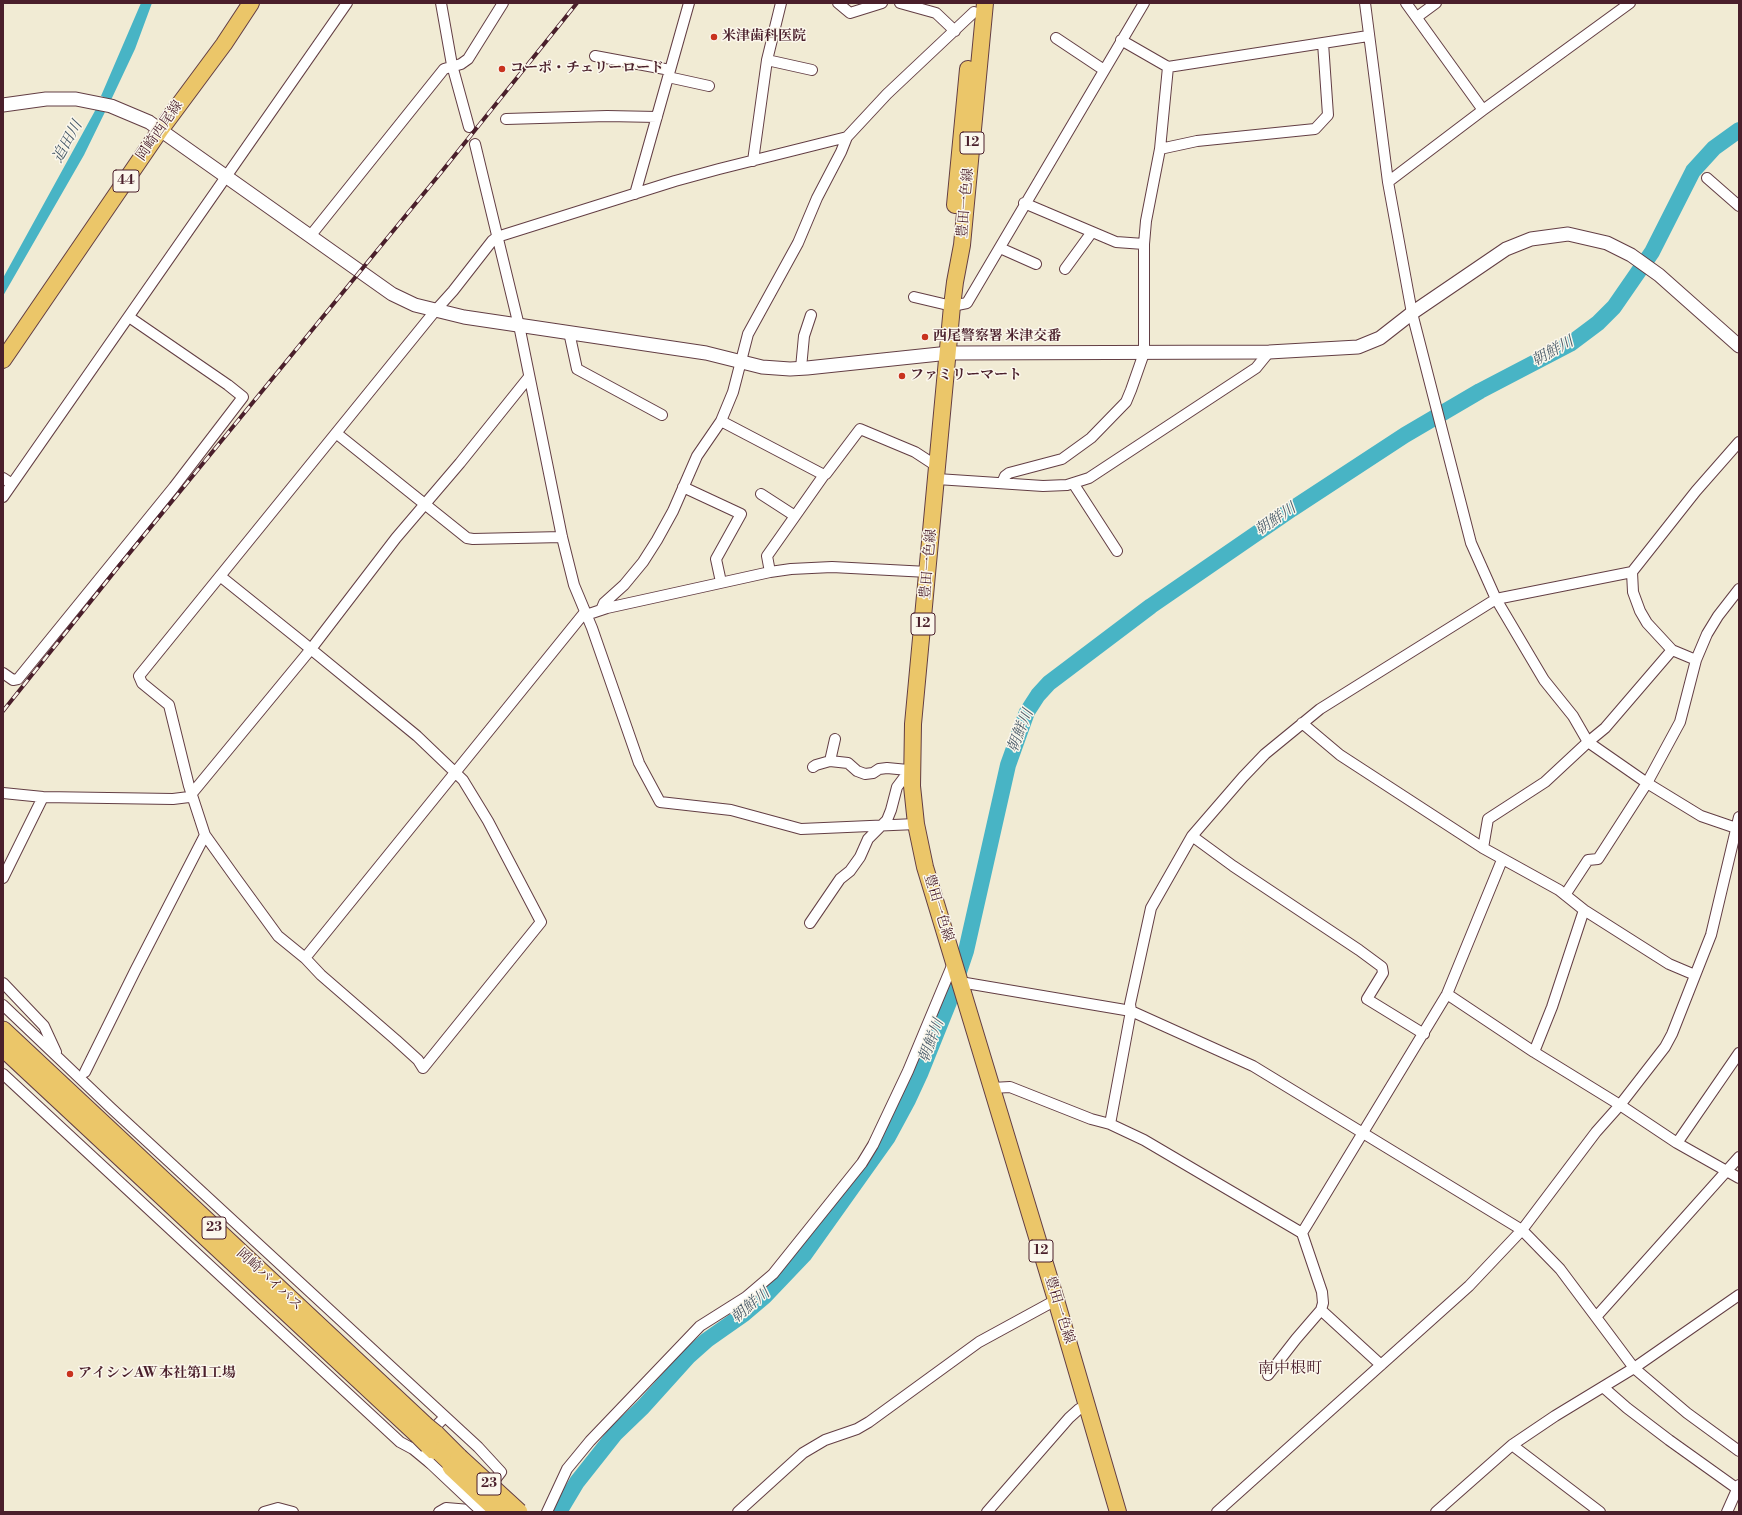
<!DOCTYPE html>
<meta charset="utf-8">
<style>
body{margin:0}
#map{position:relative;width:1742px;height:1515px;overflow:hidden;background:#f1ebd4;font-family:"Libre Bodoni",serif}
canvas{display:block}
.frame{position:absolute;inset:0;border:4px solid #4a1f2b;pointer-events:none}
</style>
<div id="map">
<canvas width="1742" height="1515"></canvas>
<div class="frame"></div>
</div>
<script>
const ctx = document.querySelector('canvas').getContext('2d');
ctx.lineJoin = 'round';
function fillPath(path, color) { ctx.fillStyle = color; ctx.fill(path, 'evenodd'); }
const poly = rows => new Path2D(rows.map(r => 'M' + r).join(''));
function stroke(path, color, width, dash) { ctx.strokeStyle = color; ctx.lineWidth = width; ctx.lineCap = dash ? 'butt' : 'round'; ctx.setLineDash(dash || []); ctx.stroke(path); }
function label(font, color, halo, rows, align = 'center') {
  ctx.font = font + ' "Libre Bodoni","Noto Serif JP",serif'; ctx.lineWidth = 3; ctx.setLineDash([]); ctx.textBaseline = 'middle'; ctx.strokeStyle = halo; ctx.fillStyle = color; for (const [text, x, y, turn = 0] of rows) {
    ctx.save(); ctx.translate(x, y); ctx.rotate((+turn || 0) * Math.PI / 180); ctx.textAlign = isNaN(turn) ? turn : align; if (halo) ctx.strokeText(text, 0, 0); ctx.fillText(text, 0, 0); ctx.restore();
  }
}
const water = poly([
 [141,3,152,3,135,49,111,100,101,96],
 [96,109,105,112,84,155,3,296,3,278]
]);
const river = poly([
 [559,1512,577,1482,615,1434,643,1407,689,1356,707,1340,744,1314,764,1297,804,1255,888,1137,908,1100,920,1074,949,1002,966,951,1008,765,1027,712,1038,695,1049,683,1151,606,1292,509,1405,435,1480,391,1570,344,1598,323,1614,307,1652,252,1693,171,1714,148,1739,130]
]);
const minor = poly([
 [441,3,452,65,469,127],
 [838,3,850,13,882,3],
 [900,3,936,13,955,31],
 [1365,3,1388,182,1412,313,1471,543,1496,599,1544,680,1573,716,1588,742,1647,783,1701,816,1739,829],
 [1406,3,1483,110],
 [1417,17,1436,3],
 [1056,38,1104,70],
 [1121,40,1168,67,1368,36],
 [595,56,670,70],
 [767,60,812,70],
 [668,77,709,86],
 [506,119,607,116,657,117],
 [475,144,520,330,562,537,574,585,592,628,639,763,660,802,731,810,801,829,916,824],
 [1160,149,1197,141,1315,129,1328,115,1323,43],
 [753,161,767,60,781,3],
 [1707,178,1739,206],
 [1388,182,1483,110,1630,3],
 [635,194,689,3],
 [1024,203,1116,242,1144,244],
 [311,235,444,69,461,64,468,59,503,3],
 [1000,248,1036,264],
 [1065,269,1092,232],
 [914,297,952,306,967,303,1144,3],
 [569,332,577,369,662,415],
 [801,368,804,336,811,315],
 [721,421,824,475,767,556,770,572],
 [336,433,467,538,473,539,562,537],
 [824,475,826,474,860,429,915,452,938,467],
 [3,478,12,484],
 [937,479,1043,486,1067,485,1089,478,1256,368,1269,352],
 [1002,483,1005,476,1009,473,1062,459,1091,438,1126,402,1131,390,1144,353,1144,244,1146,221,1160,149,1168,67],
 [1073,483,1117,551],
 [683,487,741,514,716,559,721,582],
 [761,494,795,516],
 [3,497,347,3],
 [1632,572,1633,592,1640,611,1647,623,1672,650,1696,660],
 [220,576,301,641,417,736,463,780,488,821,541,922,423,1068,418,1060,396,1040,321,975,305,958,278,936,235,877,205,835,189,786,169,705,142,683,139,676,435,311,453,291,492,241,497,237,675,181,719,169,847,137],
 [601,610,604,603,624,585,643,562,657,540,673,511,697,456,721,421,733,392,748,334,798,243,817,198,841,152,847,137,887,94,974,12],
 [586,615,607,608,657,597,770,572,791,569,832,567,928,572],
 [3,673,13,680,18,679,174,487,243,397,228,385,129,317],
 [1302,723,1340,755,1483,848,1559,890,1584,910,1669,964,1695,975],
 [835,739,830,761,848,763,857,771,865,774,873,773,879,769,887,768,908,770],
 [813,767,816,765,830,761],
 [3,793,43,797,173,799,189,797,311,649,396,538,460,463,529,377],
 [1192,836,1233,866,1359,950,1382,967,1383,973,1367,999,1424,1034],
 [1483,848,1488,819,1545,782,1588,742,1605,728,1672,650],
 [3,878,43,797],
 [1565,895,1588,860,1598,859,1647,783,1680,722,1696,660,1707,634,1718,616,1739,589],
 [810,923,840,879,850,871,860,857,868,839,887,820,891,810,897,787,912,767],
 [305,958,585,612],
 [960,982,1131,1011,1253,1066,1522,1230,1560,1269,1634,1368,1687,1413,1739,1451],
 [3,983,44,1026,56,1052],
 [1447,994,1534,1052,1620,1105,1677,1143,1739,1178],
 [3,1005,111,1108,478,1447,501,1472,470,1512],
 [1534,1052,1552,1007,1584,910],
 [85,1072,135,971,205,835],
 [3,1074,400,1442,413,1449,445,1417],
 [992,1088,1010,1087,1091,1119,1110,1124,1144,1140,1302,1233,1322,1292,1323,1303,1321,1310,1296,1339,1268,1375],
 [1110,1124,1131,1011,1130,1004,1151,908,1192,836,1243,777,1265,754,1320,709,1496,599,1632,572,1696,491,1739,442],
 [1677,1143,1739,1053],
 [1302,1233,1447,994,1502,860],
 [1321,1310,1381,1365],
 [1596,1317,1739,1157],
 [1603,1387,1627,1408,1669,1440,1739,1490],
 [1512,1445,1600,1512],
 [413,1449,430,1463],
 [264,1512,278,1508,293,1512],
 [439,1512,446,1508,470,1510],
 [547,1512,567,1469,590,1441,700,1326,746,1297,773,1274,862,1163,873,1145,908,1071,954,961],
 [738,1512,803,1453,825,1440,857,1429,869,1422,979,1342,1056,1300],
 [987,1512,1069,1418,1079,1409,1087,1406],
 [1217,1512,1469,1286,1522,1230,1596,1132,1620,1105,1665,1047,1672,1034,1711,935,1739,817],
 [1436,1512,1512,1445,1555,1416,1634,1368,1739,1295],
 [1727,1512,1739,1485]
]);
const tertiary = poly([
 [3,105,46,99,76,99,111,106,149,122,392,294,415,305,464,317,706,353,762,367,790,369,807,368,949,353,1269,352,1358,347,1380,338,1412,313,1506,249,1531,239,1568,234,1607,243,1631,255,1659,275,1739,346]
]);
const primary = poly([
 [985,3,962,245,955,282,952,306,913,724,912,786,916,824,925,867,1056,1300,1118,1512],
 [955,205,968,69],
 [3,360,161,129,224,44,251,3]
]);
const trunk = poly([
 [3,1030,425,1425],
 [3,1048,417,1434],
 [436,1434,459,1457],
 [428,1445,451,1467]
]);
const rail = poly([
 [3,711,119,566,443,170,577,3]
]);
const minorBridge = poly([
 [430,1463,482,1512]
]);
const trunkBridge = poly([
 [425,1425,436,1434],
 [417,1434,428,1445],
 [459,1457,519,1512],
 [451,1467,499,1512]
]);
const markers = [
 [714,37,4,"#c8321e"],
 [502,69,4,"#c8321e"],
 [925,337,4,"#c8321e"],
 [902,376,4,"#c8321e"],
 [70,1374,4,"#c8321e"]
];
const shields = [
 [972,143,24],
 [126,181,26],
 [923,624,24],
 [214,1228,24],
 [1041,1251,24],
 [489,1484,24]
];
const shieldNames = [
 ["12",972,143],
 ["44",126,181],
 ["12",923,624],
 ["23",214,1228],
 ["12",1041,1251],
 ["23",489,1484]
];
const poiNames = [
 ["米津歯科医院",722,37],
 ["コーポ・チェリーロード",510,69],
 ["西尾警察署 米津交番",933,337],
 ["ファミリーマート",910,376],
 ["アイシンAW 本社第1工場",78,1374]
];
const streetNames = [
 ["岡崎西尾線",160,131,-55],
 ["豊田一色線",966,203,-85],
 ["豊田一色線",929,564,-85],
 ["豊田一色線",938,908,73],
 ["岡崎バイパス",269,1280,43],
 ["豊田一色線",1059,1310,73]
];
const waterNames = [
 ["追田川",68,142,-61],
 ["朝鮮川",1553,352,-29],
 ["朝鮮川",1276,520,-34],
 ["朝鮮川",1021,731,-68],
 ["朝鮮川",932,1041,-69],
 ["朝鮮川",751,1306,-40]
];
const quarterNames = [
 ["南中根町",1290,1369]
];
fillPath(water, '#48b4c5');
stroke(river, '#48b4c5', 16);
stroke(minor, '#633e44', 12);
stroke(tertiary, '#633e44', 15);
stroke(primary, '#633e44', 18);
stroke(trunk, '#633e44', 19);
stroke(minor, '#fff', 10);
stroke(tertiary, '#fff', 13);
stroke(primary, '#ebc669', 16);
stroke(trunk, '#ebc669', 17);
stroke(rail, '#4a1f2b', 4);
stroke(rail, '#fbf7ec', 2.5, [8]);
stroke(minorBridge, '#633e44', 12, []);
stroke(trunkBridge, '#633e44', 19, []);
stroke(minorBridge, '#fff', 10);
stroke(trunkBridge, '#ebc669', 17);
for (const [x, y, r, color] of markers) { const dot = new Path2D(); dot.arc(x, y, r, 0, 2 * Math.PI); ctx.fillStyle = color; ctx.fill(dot); stroke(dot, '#fbf7ec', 1.5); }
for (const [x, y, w] of shields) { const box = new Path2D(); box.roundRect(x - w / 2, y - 11, w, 22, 3); ctx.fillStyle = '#fbf7ec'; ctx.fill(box); stroke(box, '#4a1f2b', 1); }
label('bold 13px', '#4a1f2b', null, shieldNames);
label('bold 14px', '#4a1f2b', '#fbf7ec', poiNames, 'left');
label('14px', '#4a1f2b', '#fbf7ec', streetNames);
label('italic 15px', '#495b69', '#fbf7ec', waterNames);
label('16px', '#4a1f2b', '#fbf7ec', quarterNames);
</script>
